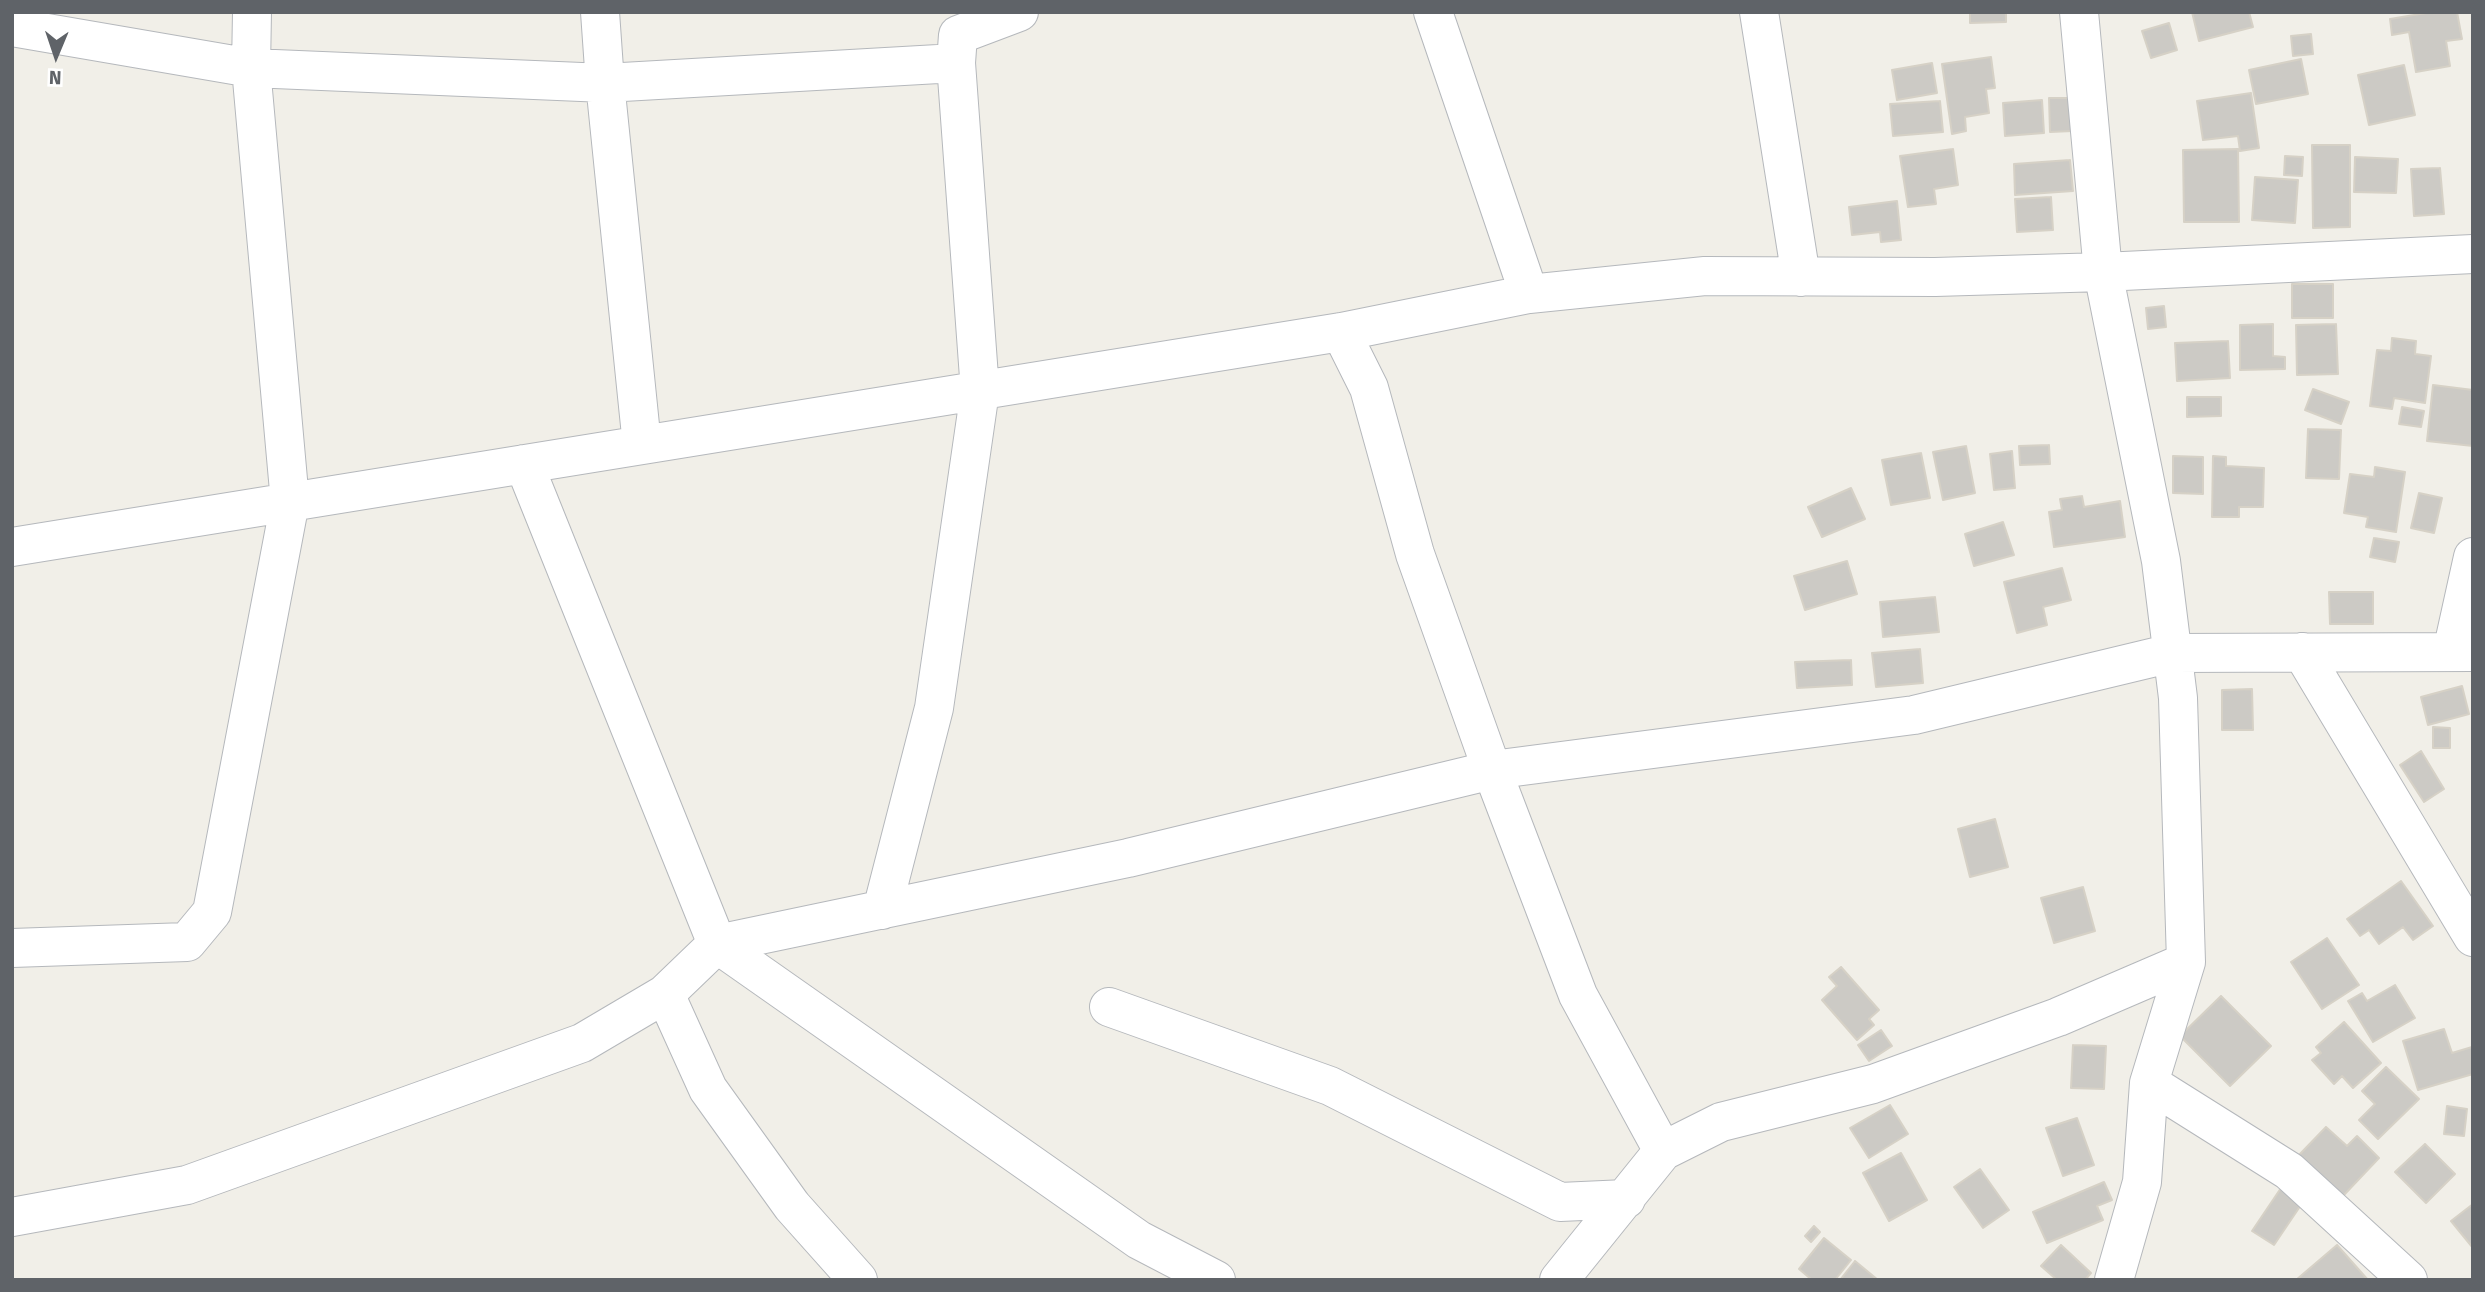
<!DOCTYPE html>
<style>
body{margin:0}
#map{position:relative;width:2485px;height:1292px;overflow:hidden;background:#f1efe8;font-family:"Fira Sans",sans-serif}
canvas{display:block}
.frame{position:absolute;inset:0;border:14px solid #5f6368;pointer-events:none}
.north{position:absolute;left:21px;top:21px;width:70px;height:70px;-webkit-text-stroke:5px #fff;paint-order:stroke;rotate:182deg;font-size:19px;font-weight:700;line-height:28px;text-align:center;color:#5f6368}
.north::after{content:'';display:block;margin:auto;width:24px;height:32px;background:#5f6368;clip-path:polygon(50% 0,100% 100%,50% 72%,0 100%)}
</style>
<div id="map">
<canvas width="2485" height="1292"></canvas>
<div class="frame"></div>
<div class="north">N</div>
</div>
<script>
const ctx = document.querySelector('canvas').getContext('2d');
ctx.lineJoin = 'round';
function fillPath(path, color) { ctx.fillStyle = color; ctx.fill(path, 'evenodd'); }
const poly = rows => new Path2D(rows.map(r => 'M' + r).join(''));
function stroke(path, color, width, dash) { ctx.strokeStyle = color; ctx.lineWidth = width; ctx.lineCap = dash ? 'butt' : 'round'; ctx.setLineDash(dash || []); ctx.stroke(path); }
const building = poly([
 [1970,12,2006,12,2006,22,1970,23,1970,12],
 [2192,12,2249,12,2253,27,2199,41,2192,12],
 [2432,12,2457,12,2462,39,2446,41,2450,66,2416,72,2409,32,2392,35,2390,19,2432,12],
 [2169,23,2177,50,2151,58,2142,31,2169,23],
 [2311,34,2313,54,2293,56,2291,36,2311,34],
 [1991,57,1995,88,1986,89,1989,113,1965,117,1966,131,1952,134,1942,64,1991,57],
 [2301,59,2308,94,2256,104,2249,70,2301,59],
 [1932,63,1937,93,1897,100,1892,70,1932,63],
 [2404,65,2415,115,2369,125,2358,75,2404,65],
 [2251,93,2259,148,2240,151,2238,136,2203,140,2197,101,2251,93],
 [2049,98,2073,98,2073,131,2050,132,2049,98],
 [2042,100,2044,133,2005,136,2003,103,2042,100],
 [1940,101,1943,132,1893,136,1890,104,1940,101],
 [2312,145,2350,145,2350,227,2313,228,2312,145],
 [1953,149,1958,185,1934,189,1936,204,1908,207,1900,156,1953,149],
 [2238,149,2239,222,2184,222,2183,150,2238,149],
 [2285,156,2303,157,2302,176,2284,175,2285,156],
 [2355,157,2398,159,2396,193,2354,192,2355,157],
 [2070,160,2073,191,2015,195,2014,164,2070,160],
 [2440,168,2444,214,2414,216,2411,169,2440,168],
 [2255,177,2298,180,2295,223,2252,220,2255,177],
 [2051,197,2053,230,2017,232,2015,199,2051,197],
 [1897,201,1901,240,1881,242,1880,232,1852,235,1849,207,1897,201],
 [2292,284,2333,284,2333,318,2292,318,2292,284],
 [2164,306,2166,327,2148,329,2146,308,2164,306],
 [2273,324,2273,356,2285,357,2285,369,2240,370,2240,325,2273,324],
 [2336,324,2338,374,2297,375,2296,325,2336,324],
 [2392,338,2416,341,2415,354,2431,356,2425,403,2394,398,2392,409,2370,406,2377,350,2391,351,2392,338],
 [2228,341,2230,378,2177,381,2175,343,2228,341],
 [2433,385,2473,390,2473,446,2427,441,2433,385],
 [2313,389,2349,402,2341,424,2305,410,2313,389],
 [2187,397,2221,397,2221,416,2187,417,2187,397],
 [2402,407,2424,411,2421,427,2399,424,2402,407],
 [2308,429,2341,430,2339,479,2306,478,2308,429],
 [2049,445,2050,464,2020,465,2019,446,2049,445],
 [1966,446,1975,493,1943,500,1933,452,1966,446],
 [2012,451,2015,488,1994,490,1990,454,2012,451],
 [1921,453,1930,498,1891,505,1882,460,1921,453],
 [2173,456,2203,457,2203,494,2173,493,2173,456],
 [2213,456,2226,457,2226,466,2264,468,2263,507,2239,507,2239,517,2212,517,2213,456],
 [2375,467,2405,472,2396,532,2366,527,2368,517,2344,513,2350,474,2374,477,2375,467],
 [1851,488,1865,519,1822,537,1808,507,1851,488],
 [2419,493,2442,498,2434,533,2411,528,2419,493],
 [2082,496,2084,507,2120,501,2125,537,2054,547,2049,512,2062,510,2060,499,2082,496],
 [2003,522,2014,555,1974,566,1965,534,2003,522],
 [2374,538,2399,542,2395,562,2370,557,2374,538],
 [1847,561,1857,594,1805,610,1794,576,1847,561],
 [2062,568,2071,600,2043,607,2047,625,2017,633,2004,582,2062,568],
 [2329,592,2373,592,2373,624,2330,624,2329,592],
 [1935,597,1939,632,1883,637,1880,602,1935,597],
 [1920,649,1923,683,1876,687,1872,653,1920,649],
 [1851,660,1852,685,1797,688,1795,662,1851,660],
 [2462,686,2469,714,2428,725,2421,697,2462,686],
 [2252,689,2253,730,2222,730,2222,690,2252,689],
 [2433,727,2450,728,2450,748,2433,748,2433,727],
 [2421,751,2444,789,2424,802,2400,765,2421,751],
 [1995,819,2008,867,1970,877,1958,829,1995,819],
 [2401,881,2433,926,2413,940,2403,927,2379,944,2369,930,2360,936,2347,919,2401,881],
 [2083,887,2095,931,2054,943,2041,898,2083,887],
 [2327,938,2359,985,2322,1009,2291,962,2327,938],
 [1841,967,1879,1010,1869,1019,1874,1025,1857,1040,1822,1000,1837,986,1829,977,1841,967],
 [2395,985,2415,1018,2373,1042,2348,1001,2362,993,2367,1001,2395,985],
 [2221,996,2271,1046,2230,1086,2180,1036,2221,996],
 [2344,1022,2381,1063,2353,1088,2342,1076,2334,1084,2312,1060,2321,1053,2316,1047,2344,1022],
 [2444,1029,2452,1053,2472,1047,2473,1074,2418,1090,2403,1041,2444,1029],
 [1881,1030,1892,1046,1869,1061,1858,1045,1881,1030],
 [2073,1045,2106,1046,2104,1089,2071,1088,2073,1045],
 [2386,1067,2419,1099,2378,1139,2359,1120,2375,1104,2362,1091,2386,1067],
 [1890,1105,1908,1134,1869,1158,1850,1128,1890,1105],
 [2447,1106,2467,1109,2464,1136,2444,1134,2447,1106],
 [2077,1118,2094,1165,2063,1176,2046,1128,2077,1118],
 [2326,1127,2347,1146,2357,1136,2379,1158,2343,1196,2299,1155,2326,1127],
 [2425,1144,2455,1174,2426,1203,2395,1172,2425,1144],
 [1901,1153,1927,1200,1889,1221,1863,1173,1901,1153],
 [1980,1169,2009,1210,1983,1228,1954,1187,1980,1169],
 [2104,1182,2112,1200,2097,1206,2103,1220,2047,1243,2033,1212,2104,1182],
 [2281,1188,2303,1202,2274,1245,2252,1231,2281,1188],
 [2473,1204,2473,1248,2451,1221,2473,1204],
 [1814,1226,1820,1232,1811,1242,1805,1236,1814,1226],
 [1824,1238,1851,1260,1835,1280,1812,1280,1799,1269,1824,1238],
 [2061,1245,2091,1273,2085,1280,2057,1280,2041,1266,2061,1245],
 [2337,1245,2368,1280,2296,1280,2337,1245],
 [1855,1261,1878,1280,1840,1280,1855,1261]
]);
const minor = poly([
 [600,12,605,83,642,445],
 [1433,12,1529,294],
 [1759,12,1801,277],
 [2079,12,2103,272,2161,561,2178,698,2186,962,2149,1083,2142,1182,2114,1280],
 [12,27,251,68,605,83,956,63],
 [1341,332,1369,388,1415,554,1492,770,1578,995,1663,1151,1559,1280],
 [524,464,717,944,1128,858,1492,770,1914,715,2172,653,2473,652],
 [12,547,1341,332,1529,294,1705,276,1935,277,2103,272,2473,254],
 [2302,652,2473,937],
 [2452,652,2473,557],
 [882,910,934,708,980,391,956,63,958,35,1019,12],
 [12,948,187,942,212,912,290,502,251,68,252,12],
 [665,994,708,1089,792,1206,858,1280],
 [1109,1007,1330,1086,1560,1202,1626,1199],
 [2149,1083,2289,1171,2408,1280],
 [1663,1151,1721,1122,1873,1084,2058,1017,2186,962],
 [12,1217,187,1185,582,1043,665,994,717,944,1139,1240,1216,1280]
]);
fillPath(building, '#cccac5');
stroke(building, '#d6d1c6', 2);
stroke(minor, '#b5b8bc', 40);
stroke(minor, '#fff', 38);
</script>
